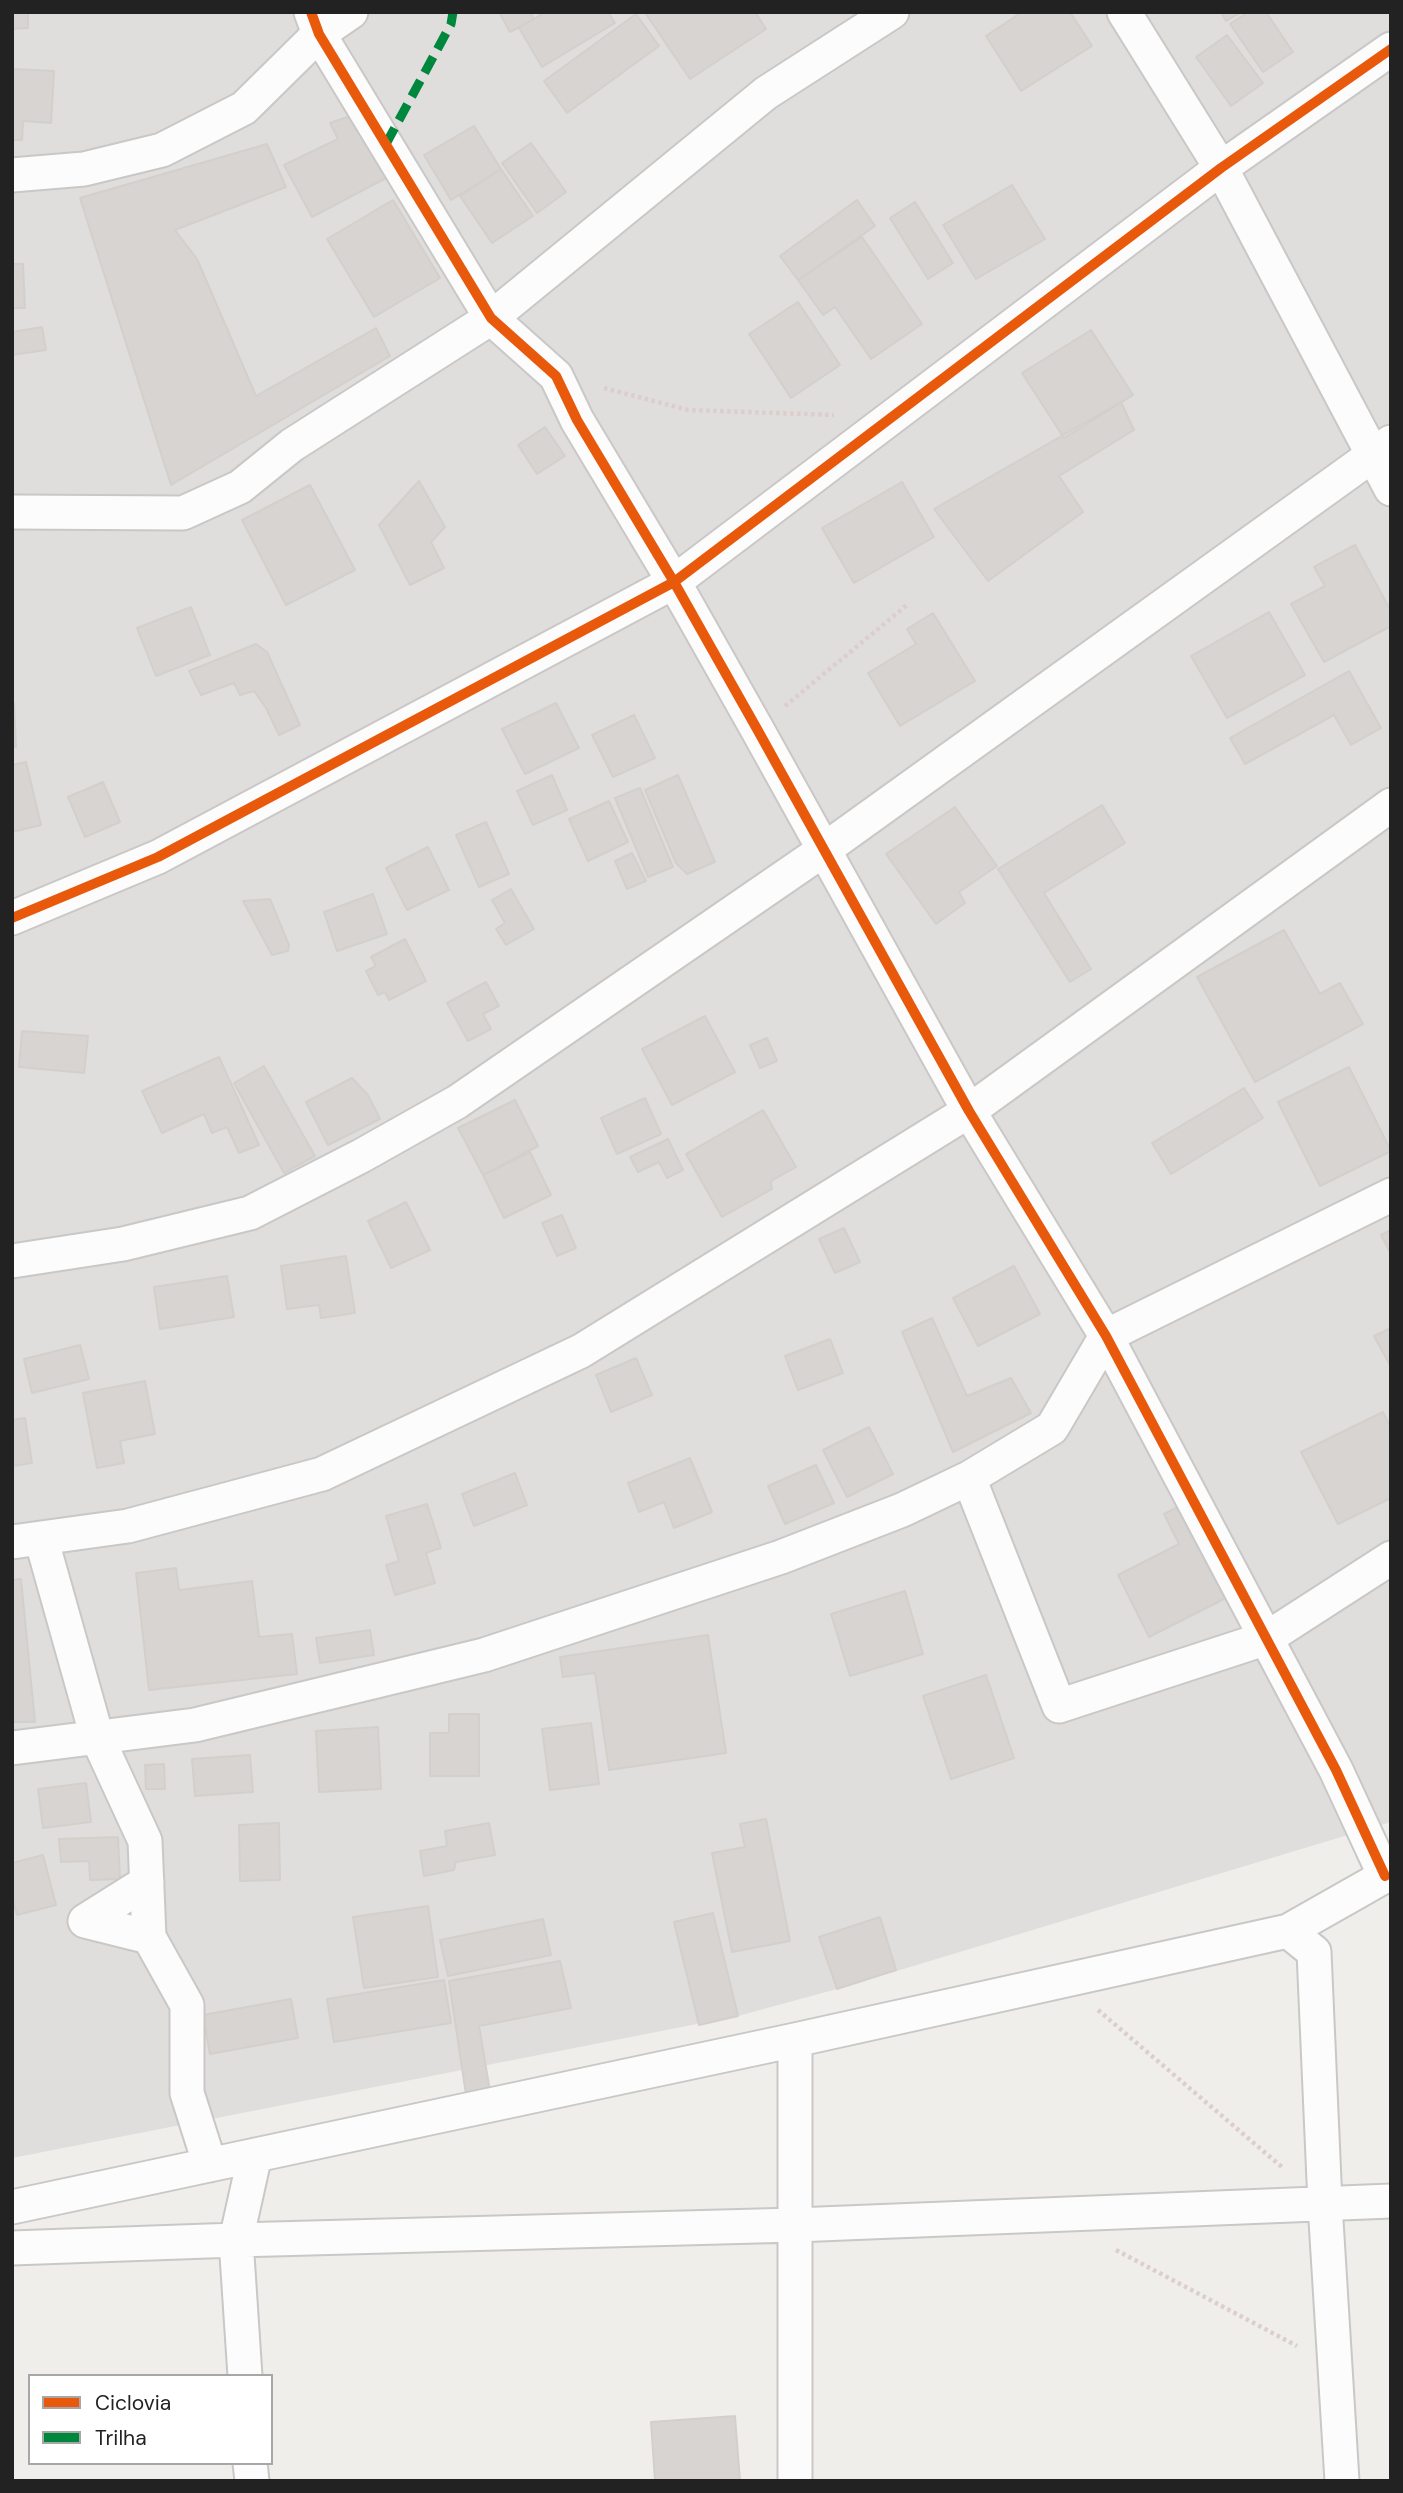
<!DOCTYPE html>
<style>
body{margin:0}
#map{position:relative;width:1403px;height:2493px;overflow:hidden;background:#f0eeeb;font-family:"DM Sans",sans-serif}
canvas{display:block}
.frame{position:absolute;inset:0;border:14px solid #222;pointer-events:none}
.legend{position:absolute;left:28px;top:2374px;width:245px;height:91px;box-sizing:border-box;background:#fff;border:2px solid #a7a7a7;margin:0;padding:9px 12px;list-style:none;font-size:21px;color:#222}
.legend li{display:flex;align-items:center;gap:14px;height:35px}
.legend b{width:35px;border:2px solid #a7a7a7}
</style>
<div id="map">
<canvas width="1403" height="2493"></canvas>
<div class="frame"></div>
<ul class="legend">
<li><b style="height:9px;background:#e8590c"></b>Ciclovia</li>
<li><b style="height:9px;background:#00873e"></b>Trilha</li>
</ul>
</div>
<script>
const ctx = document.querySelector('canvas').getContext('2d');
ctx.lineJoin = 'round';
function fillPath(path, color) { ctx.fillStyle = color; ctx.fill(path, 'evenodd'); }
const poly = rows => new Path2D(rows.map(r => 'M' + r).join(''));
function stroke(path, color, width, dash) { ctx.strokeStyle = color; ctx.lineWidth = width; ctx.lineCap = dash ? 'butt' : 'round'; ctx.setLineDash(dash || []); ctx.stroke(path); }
const residential = poly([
 [12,12,1391,12,1391,1822,837,1989,738,2016,12,2158]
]);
const building = poly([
 [12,12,28,12,28,28,12,29,12,12],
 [499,12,530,12,534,19,510,32,499,12],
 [545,12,608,12,615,23,542,67,519,28,545,12],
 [650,12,755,12,766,29,690,79,646,14,650,12],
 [1022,12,1070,12,1092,46,1021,91,986,36,1022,12],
 [1221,12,1242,12,1226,21,1221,12],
 [1248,12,1266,12,1293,52,1263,72,1230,24,1248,12],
 [636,14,659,46,567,113,544,81,636,14],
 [1227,35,1263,83,1231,106,1196,57,1227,35],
 [12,69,54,71,51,123,23,121,22,140,12,140,12,69],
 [353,115,388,177,312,217,284,165,338,139,330,123,353,115],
 [474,126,501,169,451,200,424,155,474,126],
 [531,143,566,192,537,213,502,163,531,143],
 [267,144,286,187,175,230,197,259,256,396,376,328,390,356,171,485,80,198,267,144],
 [501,169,533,216,492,243,460,196,501,169],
 [1012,185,1045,239,976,279,943,225,1012,185],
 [393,200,440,278,374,317,327,239,393,200],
 [857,200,875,226,798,280,780,256,857,200],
 [915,202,953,263,928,279,890,218,915,202],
 [862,237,922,324,871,359,835,307,823,315,798,280,862,237],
 [12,264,23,264,25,308,12,308,12,264],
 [798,302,840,365,791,398,749,334,798,302],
 [42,327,46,350,12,355,12,332,42,327],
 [1091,330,1133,395,1064,438,1022,373,1091,330],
 [1121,402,1134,430,1059,476,1083,512,988,581,934,509,1121,402],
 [545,427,565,456,537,474,518,445,545,427],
 [419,481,445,527,431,542,444,568,410,585,379,525,419,481],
 [902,482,934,537,854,583,822,528,902,482],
 [310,485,355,570,286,605,242,520,310,485],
 [1355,545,1391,611,1391,626,1324,662,1291,604,1325,586,1314,567,1355,545],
 [191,607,210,655,156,676,137,628,191,607],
 [1269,612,1305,675,1227,718,1191,656,1269,612],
 [933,613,975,681,900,726,868,673,916,644,907,629,933,613],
 [256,644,267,652,300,725,279,735,266,708,254,691,240,695,234,683,201,695,189,671,256,644],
 [1349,671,1381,728,1351,745,1334,715,1245,764,1230,738,1349,671],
 [12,703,14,703,16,747,12,747,12,703],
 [556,703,579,748,525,774,502,729,556,703],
 [634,715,655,758,613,777,592,735,634,715],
 [26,762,41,825,12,832,12,765,26,762],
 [552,775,567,810,533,825,517,791,552,775],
 [678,775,715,862,687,874,676,863,645,790,678,775],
 [103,782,120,822,85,837,68,797,103,782],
 [640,788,673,867,648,877,615,798,640,788],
 [609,801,628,842,588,861,569,819,609,801],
 [1102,805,1125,843,1044,893,1091,969,1070,982,998,869,1102,805],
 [955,807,997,866,959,892,965,903,936,924,886,854,955,807],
 [486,822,509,874,479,887,456,835,486,822],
 [428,847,449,890,407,910,386,868,428,847],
 [632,853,646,881,627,889,615,861,632,853],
 [511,889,534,929,506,945,496,929,505,923,492,900,511,889],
 [373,894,387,934,337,951,324,912,373,894],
 [270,899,289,945,288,951,272,955,243,901,270,899],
 [1284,930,1320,994,1340,983,1363,1024,1255,1082,1197,977,1284,930],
 [405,939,426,981,389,1000,385,992,378,995,366,971,376,966,371,957,405,939],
 [486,982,499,1006,483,1014,491,1029,468,1041,447,1003,486,982],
 [705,1016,735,1072,672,1105,642,1049,705,1016],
 [22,1031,88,1036,84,1073,19,1067,22,1031],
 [767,1038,777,1061,760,1068,750,1045,767,1038],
 [219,1057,259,1145,239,1153,227,1127,212,1133,204,1114,162,1133,142,1091,219,1057],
 [264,1066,315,1156,284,1173,234,1083,264,1066],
 [1349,1067,1391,1151,1320,1186,1278,1102,1349,1067],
 [352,1078,368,1095,380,1119,328,1145,306,1102,352,1078],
 [1244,1088,1263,1118,1171,1174,1152,1143,1244,1088],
 [645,1098,661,1134,617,1154,601,1118,645,1098],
 [515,1100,538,1146,483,1175,458,1128,515,1100],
 [763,1110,796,1167,771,1181,772,1189,722,1217,686,1154,763,1110],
 [668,1139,683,1170,667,1178,659,1162,638,1172,630,1157,668,1139],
 [530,1152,551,1195,504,1218,483,1175,530,1152],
 [406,1202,430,1250,391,1268,368,1221,406,1202],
 [562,1215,576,1248,557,1256,542,1223,562,1215],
 [844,1228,860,1262,835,1273,819,1239,844,1228],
 [1391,1230,1391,1254,1381,1235,1391,1230],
 [346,1256,355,1313,321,1318,319,1305,287,1309,281,1266,346,1256],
 [1014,1266,1040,1314,978,1346,953,1298,1014,1266],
 [227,1276,234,1317,160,1329,154,1287,227,1276],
 [932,1318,967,1396,1011,1378,1031,1413,953,1452,902,1332,932,1318],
 [1391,1328,1391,1367,1374,1336,1391,1328],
 [830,1339,843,1373,798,1390,785,1356,830,1339],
 [80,1345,89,1379,32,1393,24,1359,80,1345],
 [636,1358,652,1395,611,1412,596,1375,636,1358],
 [145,1381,155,1434,120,1441,124,1463,97,1468,83,1393,145,1381],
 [1383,1412,1391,1428,1391,1498,1338,1524,1301,1452,1383,1412],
 [25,1418,32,1463,12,1466,12,1420,25,1418],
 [869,1427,893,1474,847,1497,823,1450,869,1427],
 [690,1458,712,1512,674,1528,664,1502,639,1512,628,1483,690,1458],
 [816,1465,834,1503,785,1524,768,1486,816,1465],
 [515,1473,527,1505,474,1526,462,1494,515,1473],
 [427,1504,441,1548,426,1553,435,1583,395,1595,386,1565,399,1561,386,1516,427,1504],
 [1184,1504,1230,1596,1149,1637,1118,1575,1179,1544,1164,1514,1184,1504],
 [176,1568,179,1590,252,1581,259,1637,292,1634,297,1674,149,1690,136,1573,176,1568],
 [21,1579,35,1722,12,1722,12,1580,21,1579],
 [905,1591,923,1654,850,1676,831,1614,905,1591],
 [370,1630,374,1655,320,1663,316,1638,370,1630],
 [708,1635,726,1753,609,1770,595,1673,563,1677,560,1657,708,1635],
 [986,1675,1014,1758,951,1779,923,1696,986,1675],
 [449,1714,479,1714,479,1776,430,1776,430,1733,449,1733,449,1714],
 [591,1723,599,1784,550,1790,542,1729,591,1723],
 [378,1727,381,1789,319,1792,316,1731,378,1727],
 [250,1755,253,1792,195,1796,192,1759,250,1755],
 [164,1764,165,1789,146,1789,145,1765,164,1764],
 [86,1783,91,1822,43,1828,38,1789,86,1783],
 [766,1819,790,1941,732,1952,712,1853,745,1847,740,1824,766,1819],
 [279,1823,280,1880,240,1881,239,1825,279,1823],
 [489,1823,495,1855,456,1862,454,1870,424,1876,420,1851,447,1846,445,1831,489,1823],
 [118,1837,120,1879,90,1880,89,1861,61,1862,59,1839,118,1837],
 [43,1855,56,1905,17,1915,12,1896,12,1863,43,1855],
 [428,1906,438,1977,364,1988,353,1917,428,1906],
 [713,1913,738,2016,699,2025,674,1922,713,1913],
 [880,1917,896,1970,837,1989,819,1937,880,1917],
 [543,1919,551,1955,448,1976,440,1940,543,1919],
 [560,1961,571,2008,479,2026,491,2097,467,2101,449,1981,560,1961],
 [444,1980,451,2023,334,2042,327,1999,444,1980],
 [291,1999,298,2038,210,2054,203,2015,291,1999],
 [735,2416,740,2481,655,2481,651,2422,735,2416]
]);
const path = poly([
 [604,388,688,410,834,415],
 [785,706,907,605],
 [1098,2010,1283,2168],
 [1116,2250,1297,2346]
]);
const minor = poly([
 [311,12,319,34,491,318,556,376,577,420,674,582,757,729,969,1111,1106,1336,1336,1770,1385,1876],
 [1124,12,1221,168,1391,489],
 [12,175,84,169,162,150,244,108,319,34,351,12],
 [12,512,183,513,240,487,292,445,491,318,766,93,892,12],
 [12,918,158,857,674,582,1221,168,1391,49],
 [12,1261,123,1244,250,1213,361,1156,457,1102,825,849,1391,442],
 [969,1478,1059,1706,1267,1638,1391,1558],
 [41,1538,97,1737,145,1841,149,1937,187,2005,187,2093,210,2165],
 [12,1542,128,1526,322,1474,581,1351,969,1111,1391,805],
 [12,1748,195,1725,484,1655,781,1557,902,1510,969,1478,1052,1428,1106,1336,1391,1195],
 [147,1882,85,1921,149,1937],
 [1288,1931,1314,1952,1325,2204,1342,2481],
 [795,2040,795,2481],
 [12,2207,795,2040,1288,1931,1385,1876,1391,1875],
 [12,2248,236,2240,795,2225,1391,2201],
 [245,2376,236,2240,255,2155],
 [250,2463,252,2481]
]);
const quiet = poly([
 [386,144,451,24,453,12]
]);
const cycleway = poly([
 [311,12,319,34,491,318,556,376,577,420,674,582,757,729,969,1111,1106,1336,1336,1770,1385,1876],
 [12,918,158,857,674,582,1221,168,1391,49]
]);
fillPath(residential, '#dfdedc');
fillPath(building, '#d7d4d2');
stroke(building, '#d3d0cc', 2);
stroke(minor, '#c9c8c7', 37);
stroke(path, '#dccecd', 4.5, [3.5, 3.5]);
stroke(minor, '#fdfcfc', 33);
stroke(quiet, '#00873e', 9, [18, 9]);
stroke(cycleway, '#e8590c', 10);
</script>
